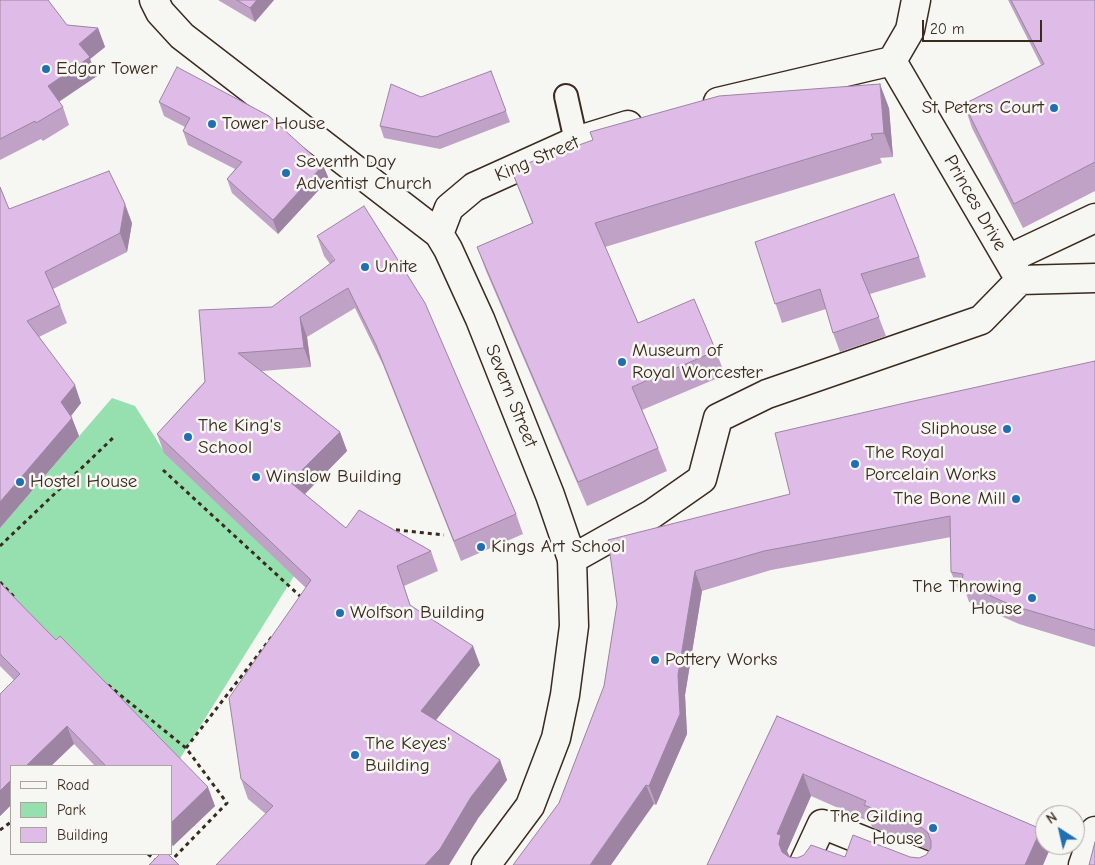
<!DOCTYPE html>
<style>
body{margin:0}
#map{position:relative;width:1095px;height:865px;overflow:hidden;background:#f6f6f2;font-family:"Comic Neue",sans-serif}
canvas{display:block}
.legend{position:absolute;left:10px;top:765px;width:162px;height:90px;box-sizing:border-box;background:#f6f6f2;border:1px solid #aba49d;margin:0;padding:6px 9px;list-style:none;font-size:15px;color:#3b2a1e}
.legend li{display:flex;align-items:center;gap:10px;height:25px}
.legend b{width:25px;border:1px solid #aba49d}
.north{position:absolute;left:1035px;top:805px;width:50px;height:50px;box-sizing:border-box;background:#f6f6f2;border:1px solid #aba49d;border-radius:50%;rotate:325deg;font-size:14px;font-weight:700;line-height:20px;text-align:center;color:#3b2a1e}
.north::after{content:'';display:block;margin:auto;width:18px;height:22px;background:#1f6fb2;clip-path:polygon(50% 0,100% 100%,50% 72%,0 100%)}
.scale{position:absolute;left:922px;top:20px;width:120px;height:22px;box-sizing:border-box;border:2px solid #3b2a1e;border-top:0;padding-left:6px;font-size:15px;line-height:18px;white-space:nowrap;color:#3b2a1e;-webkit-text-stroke:4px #f6f6f2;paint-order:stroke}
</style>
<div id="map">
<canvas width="1095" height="865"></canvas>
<ul class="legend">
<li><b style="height:6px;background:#f6f6f2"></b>Road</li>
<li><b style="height:14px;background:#96e0af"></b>Park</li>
<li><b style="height:14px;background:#dfbce7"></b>Building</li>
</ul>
<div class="north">N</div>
<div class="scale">20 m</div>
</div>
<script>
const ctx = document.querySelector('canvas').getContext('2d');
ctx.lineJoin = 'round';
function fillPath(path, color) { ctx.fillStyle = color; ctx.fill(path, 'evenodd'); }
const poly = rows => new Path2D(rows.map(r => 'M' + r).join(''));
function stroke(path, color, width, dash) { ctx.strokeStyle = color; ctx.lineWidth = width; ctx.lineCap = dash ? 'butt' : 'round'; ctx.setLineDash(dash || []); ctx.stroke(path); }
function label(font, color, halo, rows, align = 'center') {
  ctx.font = font + ' "Comic Neue",sans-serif'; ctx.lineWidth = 5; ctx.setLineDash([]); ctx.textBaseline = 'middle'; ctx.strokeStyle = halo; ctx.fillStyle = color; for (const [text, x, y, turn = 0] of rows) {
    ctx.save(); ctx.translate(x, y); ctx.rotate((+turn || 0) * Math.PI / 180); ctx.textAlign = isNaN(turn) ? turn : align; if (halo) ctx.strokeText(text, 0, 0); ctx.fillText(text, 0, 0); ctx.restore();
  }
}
const green = poly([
 [112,398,135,406,165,453,294,576,176,765,66,654,0,583,0,528]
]);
const path = poly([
 [163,470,301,597],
 [388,529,444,535],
 [0,546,114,437],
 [0,582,16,599],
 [108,685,186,748,227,803,167,865],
 [186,748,274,634],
 [0,830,11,822],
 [148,854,161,865]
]);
const service = poly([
 [566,96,576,141]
]);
const pedestrian = poly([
 [892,61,1020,280,1095,278],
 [1008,259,1095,218],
 [572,559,652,514,702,479,718,418,767,394,981,320,1020,280],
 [803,865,822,824,924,865],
 [1083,865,1095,831]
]);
const minor = poly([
 [154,0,160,12,182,36,439,234,448,249,480,319,550,495,572,559,574,626,565,695,556,738,530,806,486,865],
 [718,102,892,61,910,30,916,0],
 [439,234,449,208,474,187,576,141,628,125]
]);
const wall = poly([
 [0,0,67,25,98,28,105,47,90,59,97,76,59,102,63,107,69,125,43,141,41,139,0,160],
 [218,0,274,0,255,22],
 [1008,0,1095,0,1095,191,1023,228,972,128,964,104,1041,65],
 [491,71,510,122,440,149,384,138,380,126],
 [159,102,329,179,278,234,232,193,227,179,235,169,188,145,183,131,185,127,164,116],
 [889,108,893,157,880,158,882,163,605,247,638,323,716,351,725,375,642,410,658,448,667,471,587,506,486,271,477,247,532,223,511,169],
 [0,187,9,209,132,223,127,252,53,289,60,305,67,323,39,337,81,403,71,416,79,436,0,528],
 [317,236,516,514,523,534,461,561,383,365,355,308,307,337,311,367,262,371,340,432,347,451,305,494,346,528,431,551,438,571,404,586,410,605,480,665,436,720,500,760,507,780,479,817,266,814,248,799,241,779,306,588,164,453,157,434,272,307,330,264,324,256],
 [755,242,919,257,926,277,870,294,886,336,840,352,833,333,826,309,782,323],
 [1095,361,1095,647,1019,624,969,602,966,593,959,592,951,572,951,537,771,570,702,591,685,695,687,734,656,805,654,804,559,803,604,686,617,604,790,494],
 [0,583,215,806,173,846,171,844,171,766,95,766,74,744,51,766,11,766,11,805,0,816,0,694,14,680,0,666],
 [777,716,1041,829,1045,840,1045,845,1049,851,1043,865,707,865],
 [811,796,870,822,872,827,929,850,926,855,919,858,910,857,845,857,797,858,789,857,787,851]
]);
const shadedWall = poly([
 [257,0,274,0,255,22,250,8],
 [98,28,105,47,90,59,97,76,55,104,48,86,79,44],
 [880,84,889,108,893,157,884,133],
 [323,165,329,179,278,234,273,220],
 [125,204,132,223,127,252,120,233],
 [300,317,307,337,311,367,304,348],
 [75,385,81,403,67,421,61,402],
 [72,418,79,436,0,528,0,502],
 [340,432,347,451,297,502,290,482],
 [695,571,702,591,685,695,687,734,656,805,649,786,678,675],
 [473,646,480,665,428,730,421,711],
 [67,726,74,744,51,766,26,766],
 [500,760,507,780,479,817,449,865,425,865,471,797],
 [803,774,811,796,787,851,790,857,788,865,787,865,779,844,777,834],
 [11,780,11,805,0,816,0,791],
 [646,785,654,804,611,865,590,865],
 [208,787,215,806,173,846,171,841,171,823],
 [1041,829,1045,840,1045,845,1047,845,1049,851,1043,865,1025,865]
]);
const building = poly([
 [0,0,48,0,67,25,98,28,79,44,90,57,48,86,63,107,36,123,35,121,0,139,0,0],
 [237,0,257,0,250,8,237,0],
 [1011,0,1095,0,1095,162,1014,204,964,104,1044,64,1011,0],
 [177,67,269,116,323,165,273,220,227,179,242,162,183,131,190,118,159,102,177,67],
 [491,71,506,111,436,137,380,126,391,84,421,97,491,71],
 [880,84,884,133,871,134,873,139,595,223,638,323,694,299,716,351,632,387,658,448,578,482,477,247,533,223,511,169,593,140,590,132,719,96,880,84],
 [109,171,125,204,120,233,45,272,60,305,27,321,75,385,61,402,72,418,0,502,0,187,9,209,109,171],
 [894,194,919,257,861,274,879,317,833,333,820,289,775,304,755,242,894,194],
 [364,206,425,303,516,514,454,541,376,345,348,288,300,317,304,348,238,353,340,432,290,482,346,528,359,510,431,551,397,566,410,605,473,646,421,711,500,760,471,797,440,849,425,865,216,865,273,806,241,779,229,698,311,580,157,434,205,382,199,310,272,307,335,260,317,236,364,206],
 [1095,361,1095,630,1011,605,962,583,963,574,951,572,950,516,764,551,695,571,678,675,680,714,649,786,646,785,590,865,513,865,559,803,604,686,617,604,608,540,790,494,775,433,909,402,1095,361],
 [0,583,56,640,60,636,208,787,171,823,171,766,106,766,67,726,26,766,11,766,11,780,0,791,0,694,20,674,0,654,0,583],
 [777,716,1041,829,1025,865,707,865,777,716],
 [803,774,866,801,864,805,922,828,928,833,931,841,931,848,926,855,919,858,910,857,853,835,845,857,811,845,804,855,797,858,789,857,782,852,779,844,781,835,777,834,803,774],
 [1095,842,1095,865,1089,865,1095,842],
 [160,854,168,854,179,865,149,865,160,854]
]);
const markers = [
 [46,69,5,"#1f6fb2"],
 [1054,108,5,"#1f6fb2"],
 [212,124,5,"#1f6fb2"],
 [286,173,5,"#1f6fb2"],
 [365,267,5,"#1f6fb2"],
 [622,362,5,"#1f6fb2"],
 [1007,429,5,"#1f6fb2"],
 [188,437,5,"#1f6fb2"],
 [855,464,5,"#1f6fb2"],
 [256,477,5,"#1f6fb2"],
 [20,482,5,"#1f6fb2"],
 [1016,499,5,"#1f6fb2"],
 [481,547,5,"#1f6fb2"],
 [1032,598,5,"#1f6fb2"],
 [340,613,5,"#1f6fb2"],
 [655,660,5,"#1f6fb2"],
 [355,755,5,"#1f6fb2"],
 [933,828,5,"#1f6fb2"]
];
const poiNames = [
 ["Edgar Tower",56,69],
 ["St Peters Court",1044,108,"right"],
 ["Tower House",222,124],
 ["Seventh Day",296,162],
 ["Adventist Church",296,184],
 ["Unite",375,267],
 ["Museum of",632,351],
 ["Royal Worcester",632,373],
 ["The King's",198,426],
 ["School",198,448],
 ["Sliphouse",997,429,"right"],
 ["The Royal",865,453],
 ["Porcelain Works",865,475],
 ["Winslow Building",266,477],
 ["Hostel House",30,482],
 ["The Bone Mill",1006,499,"right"],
 ["Kings Art School",491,547],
 ["The Throwing",1022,587,"right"],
 ["House",1022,609,"right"],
 ["Wolfson Building",350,613],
 ["Pottery Works",665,660],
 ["The Keyes'",365,744],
 ["Building",365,766],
 ["The Gilding",923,817,"right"],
 ["House",923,839,"right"]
];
const streetNames = [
 ["King Street",537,159,-23],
 ["Princes Drive",975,203,60],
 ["Severn Street",511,396,68]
];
fillPath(green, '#96e0af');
stroke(service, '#3b2a1e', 26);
stroke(pedestrian, '#3b2a1e', 31);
stroke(minor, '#3b2a1e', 31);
stroke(path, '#3b2a1e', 3, [4, 4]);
stroke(service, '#f6f6f2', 22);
stroke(pedestrian, '#f6f6f2', 28);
stroke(minor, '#f6f6f2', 28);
fillPath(wall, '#c0a2c7');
fillPath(shadedWall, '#9c84a2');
fillPath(building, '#dfbce7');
stroke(building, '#9c84a2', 1);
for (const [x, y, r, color] of markers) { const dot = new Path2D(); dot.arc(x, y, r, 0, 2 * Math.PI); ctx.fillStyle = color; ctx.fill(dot); stroke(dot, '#f6f6f2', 2); }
label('19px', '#3b2a1e', '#f6f6f2', poiNames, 'left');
label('19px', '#3b2a1e', '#f6f6f2', streetNames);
</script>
